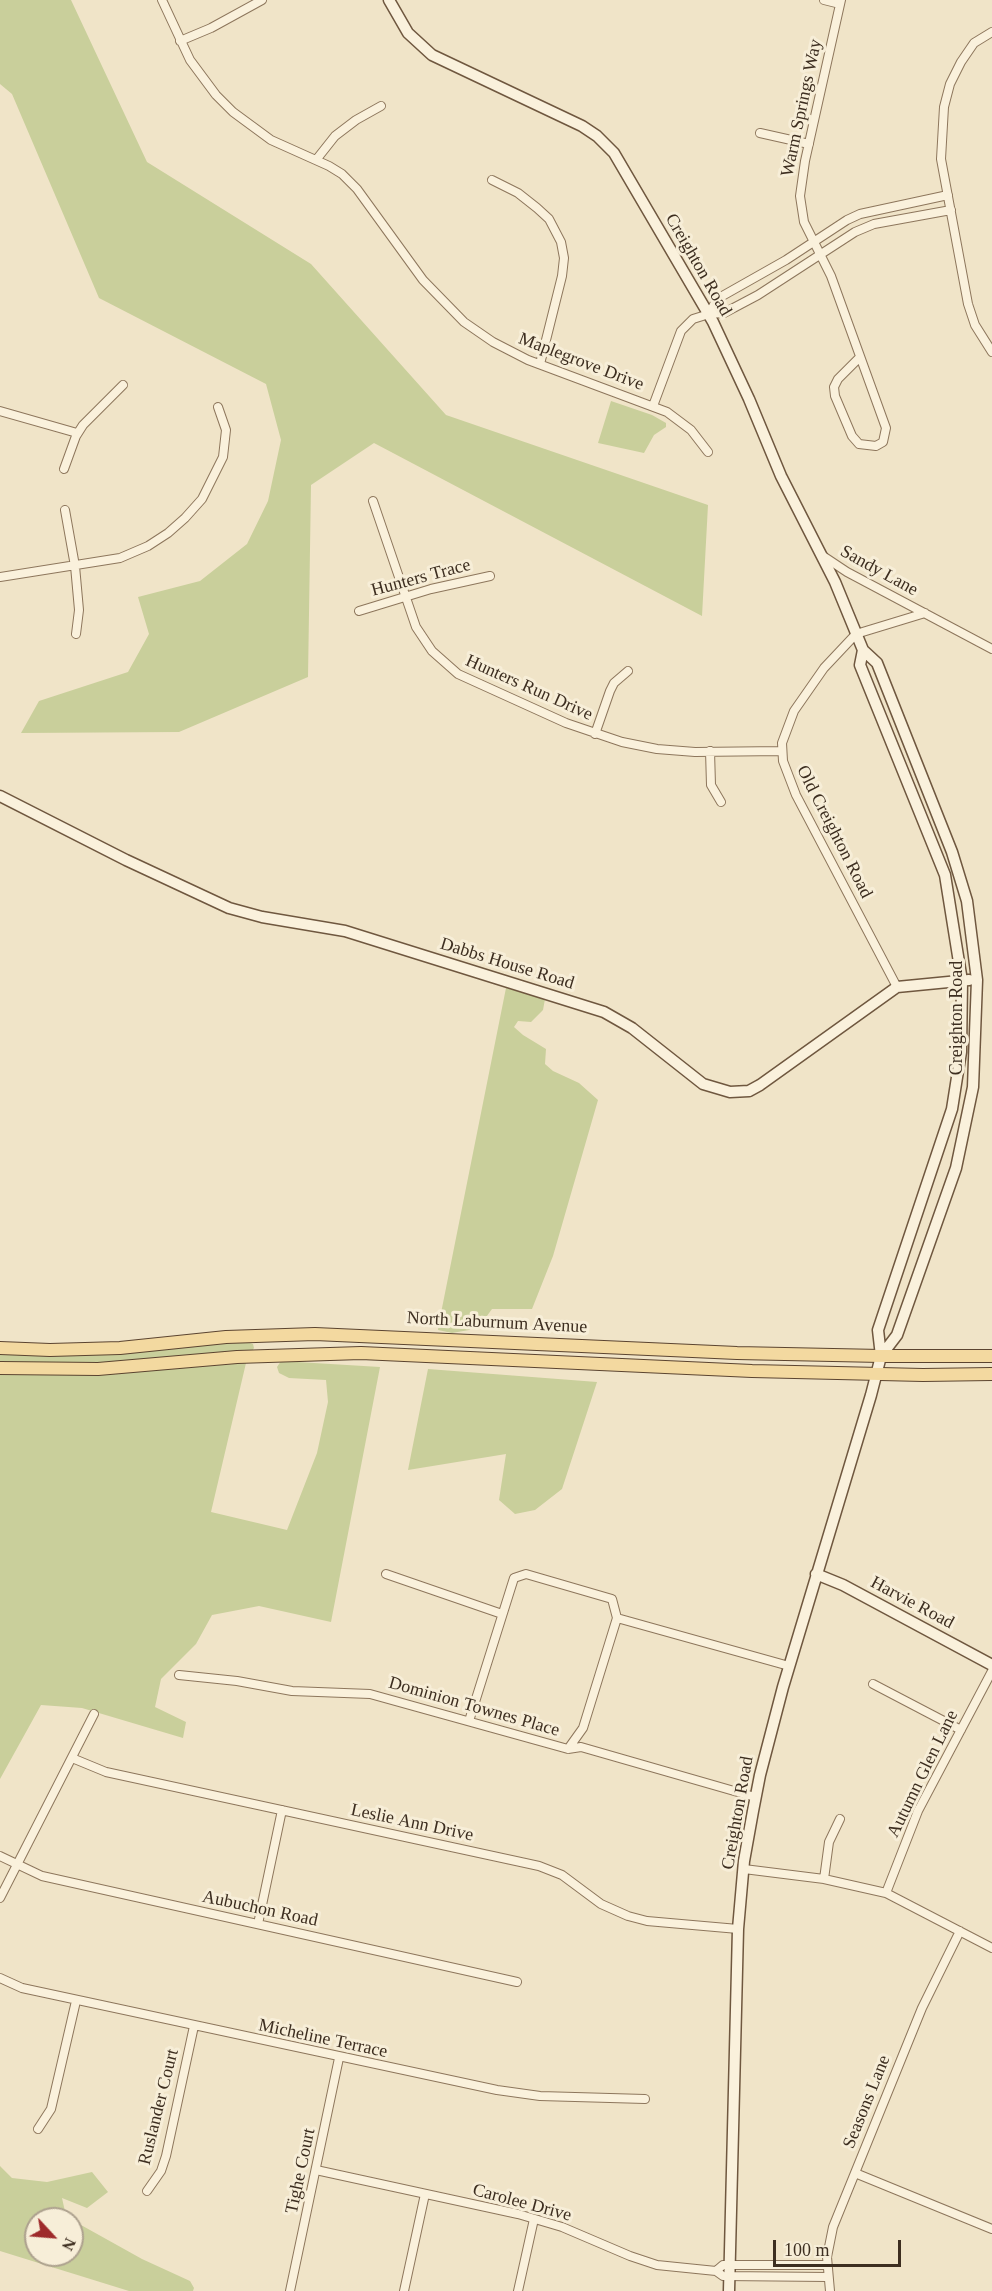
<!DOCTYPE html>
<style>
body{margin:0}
#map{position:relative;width:992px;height:2291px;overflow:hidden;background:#f0e4c8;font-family:"Times New Roman",serif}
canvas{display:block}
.north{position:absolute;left:24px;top:2207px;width:60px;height:60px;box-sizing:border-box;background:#f7eed8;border:2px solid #ada18e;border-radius:50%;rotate:116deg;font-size:16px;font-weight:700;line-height:24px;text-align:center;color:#3d2e20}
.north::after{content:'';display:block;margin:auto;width:21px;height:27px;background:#9e2a2b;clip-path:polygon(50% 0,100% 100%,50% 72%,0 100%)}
.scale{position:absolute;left:773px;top:2240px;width:128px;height:27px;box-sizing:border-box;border:3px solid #3d2e20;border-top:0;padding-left:8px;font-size:18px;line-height:21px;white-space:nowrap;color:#3d2e20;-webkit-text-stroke:4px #f7eed8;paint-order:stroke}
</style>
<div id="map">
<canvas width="992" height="2291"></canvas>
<div class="north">N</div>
<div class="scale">100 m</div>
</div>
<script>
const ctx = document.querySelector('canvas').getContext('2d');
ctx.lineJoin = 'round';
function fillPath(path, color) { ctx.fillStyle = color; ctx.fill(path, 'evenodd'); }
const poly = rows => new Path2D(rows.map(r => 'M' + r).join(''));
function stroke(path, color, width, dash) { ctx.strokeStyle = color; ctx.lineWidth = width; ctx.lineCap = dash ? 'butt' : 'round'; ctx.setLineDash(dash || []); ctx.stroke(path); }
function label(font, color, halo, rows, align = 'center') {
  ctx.font = font + ' "Times New Roman",serif'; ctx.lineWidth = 6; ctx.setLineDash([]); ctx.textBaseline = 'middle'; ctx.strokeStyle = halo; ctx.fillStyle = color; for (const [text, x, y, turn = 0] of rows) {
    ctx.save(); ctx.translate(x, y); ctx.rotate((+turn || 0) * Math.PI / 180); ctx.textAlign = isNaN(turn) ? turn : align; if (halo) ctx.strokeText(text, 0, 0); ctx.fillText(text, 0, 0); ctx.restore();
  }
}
const green = poly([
 [0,0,71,0,147,162,311,264,446,415,708,505,702,616,374,443,311,485,308,677,179,732,21,733,39,701,128,672,149,634,138,597,200,581,247,544,268,501,281,440,266,384,99,298,12,94,0,84],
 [611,401,652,415,666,423,666,427,654,435,644,453,598,443],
 [506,988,545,999,543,1010,531,1022,518,1021,514,1027,523,1035,546,1049,545,1064,553,1071,579,1083,598,1100,553,1256,532,1309,492,1309,484,1320,469,1330,452,1333,438,1330,439,1323],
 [247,1342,253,1344,254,1348,252,1351,86,1364,0,1363,0,1353,88,1355],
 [281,1361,380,1367,331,1622,259,1606,212,1615,196,1644,161,1679,155,1707,186,1722,183,1738,82,1708,41,1705,0,1779,0,1374,128,1372,246,1363,211,1512,287,1530,317,1453,328,1402,326,1380,289,1378,279,1373,277,1367],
 [428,1369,597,1382,562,1489,535,1510,515,1514,499,1500,506,1454,408,1470],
 [0,2166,12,2178,47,2182,92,2172,108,2192,87,2208,62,2198,66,2216,71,2219,36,2219,36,2255,72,2255,72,2220,142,2259,190,2281,194,2288,193,2291,129,2291,0,2251]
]);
const street = poly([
 [162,0,190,60,216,95,233,112,271,140,329,166,342,174,357,189,423,280,464,322,493,342,528,360,667,412,691,430,708,452],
 [824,0,840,4],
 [841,0,805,161,800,196,804,222,831,276,886,428,883,442,876,446,859,444,852,436,835,396,834,387,838,379,860,357],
 [992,32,974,43,961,62,950,84,944,107,941,159,968,304,975,325,992,352],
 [180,41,211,28,262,0],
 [760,133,809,144],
 [316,160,335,136,356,120,381,106],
 [492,180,518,193,537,208,549,219,561,242,564,258,562,276,540,364],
 [709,314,717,299,786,260,847,220,860,214,948,195],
 [653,406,681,331,693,319,709,314,724,313,758,295,855,232,874,224,951,210],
 [0,411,77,433],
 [64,469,76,436,83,425,123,385],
 [373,501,416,627,432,651,458,674,566,723,622,742,657,749,695,752,782,751],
 [65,510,75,566,79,610,76,634],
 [823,556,847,572,992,649],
 [0,577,120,558,148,546,168,533,185,518,202,499,223,457,226,430,218,407],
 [359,611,431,589,490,576],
 [595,734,610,691,614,683,628,671],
 [710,751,711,785,721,802],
 [897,987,796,795,783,761,782,743,794,711,824,668,856,634,925,613],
 [386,1574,502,1614],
 [179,1675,237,1681,292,1691,370,1694,568,1749,581,1747,755,1797],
 [873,1684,961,1730],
 [469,1721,514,1578,526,1574,612,1599,617,1618,789,1666],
 [568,1749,583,1728,617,1618],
 [72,1758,106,1772,539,1866,562,1875,601,1904,628,1916,647,1921,738,1929],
 [0,1856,42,1876,517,1982],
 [744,1869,824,1879,886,1893,992,1948],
 [824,1879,829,1842,840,1819],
 [886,1893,918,1811,992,1671],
 [0,1898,94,1714],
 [258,1924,282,1810],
 [0,1978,22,1988,497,2090,540,2096,645,2099],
 [38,2129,51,2109,76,2001],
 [316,2170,518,2214,562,2227,630,2256,657,2265,716,2271,723,2276,828,2277],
 [855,2173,992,2229],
 [147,2191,161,2171,166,2156,194,2026],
 [716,2271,723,2265,827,2265],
 [290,2291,339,2058],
 [404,2291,425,2194],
 [518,2291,534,2219],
 [830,2291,827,2257,833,2227,922,2008,960,1931]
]);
const secondary = poly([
 [389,0,408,33,432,55,582,126,597,136,614,153,713,322,749,399,781,476,835,582,863,650,877,663,952,852,967,901,977,980,973,1087,956,1168,897,1335,881,1356],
 [0,796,126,860,229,908,262,917,345,931,604,1012,632,1028,703,1084,730,1092,749,1091,760,1085,897,987,969,980],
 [816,1574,843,1585,992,1665],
 [729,2291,738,1929,744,1861,753,1811,760,1775,783,1687,871,1395,881,1356,878,1330,952,1109,961,1052,962,981,945,875,860,665,863,650]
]);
const primary = poly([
 [0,1348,50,1350,120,1348,226,1337,315,1334,737,1353,881,1356,992,1356],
 [0,1368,98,1369,237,1357,361,1353,752,1371,923,1375,992,1374]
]);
const streetNames = [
 ["Warm Springs Way",802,108,-78],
 ["Creighton Road",698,265,60],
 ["Maplegrove Drive",581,362,21],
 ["Sandy Lane",879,571,29],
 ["Hunters Trace",421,578,-15],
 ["Hunters Run Drive",529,688,24],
 ["Old Creighton Road",834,832,63],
 ["Dabbs House Road",507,964,17],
 ["Creighton Road",957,1018,-90],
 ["North Laburnum Avenue",497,1323,3],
 ["Harvie Road",912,1603,28],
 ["Dominion Townes Place",474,1707,16],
 ["Autumn Glen Lane",923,1774,-64],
 ["Creighton Road",738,1813,-80],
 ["Leslie Ann Drive",412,1823,12],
 ["Aubuchon Road",260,1909,12],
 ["Micheline Terrace",323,2039,12],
 ["Seasons Lane",867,2102,-68],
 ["Ruslander Court",159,2107,-76],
 ["Tighe Court",301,2171,-78],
 ["Carolee Drive",522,2203,15]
];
fillPath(green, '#c9cf9b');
stroke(street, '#8d765c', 10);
stroke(secondary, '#6f573f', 13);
stroke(primary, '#5b4430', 14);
stroke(street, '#faf1dc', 8);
stroke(secondary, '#faf1dc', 10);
stroke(primary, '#f3d9a0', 12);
label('18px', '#3d2e20', '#f7eed8', streetNames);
</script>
